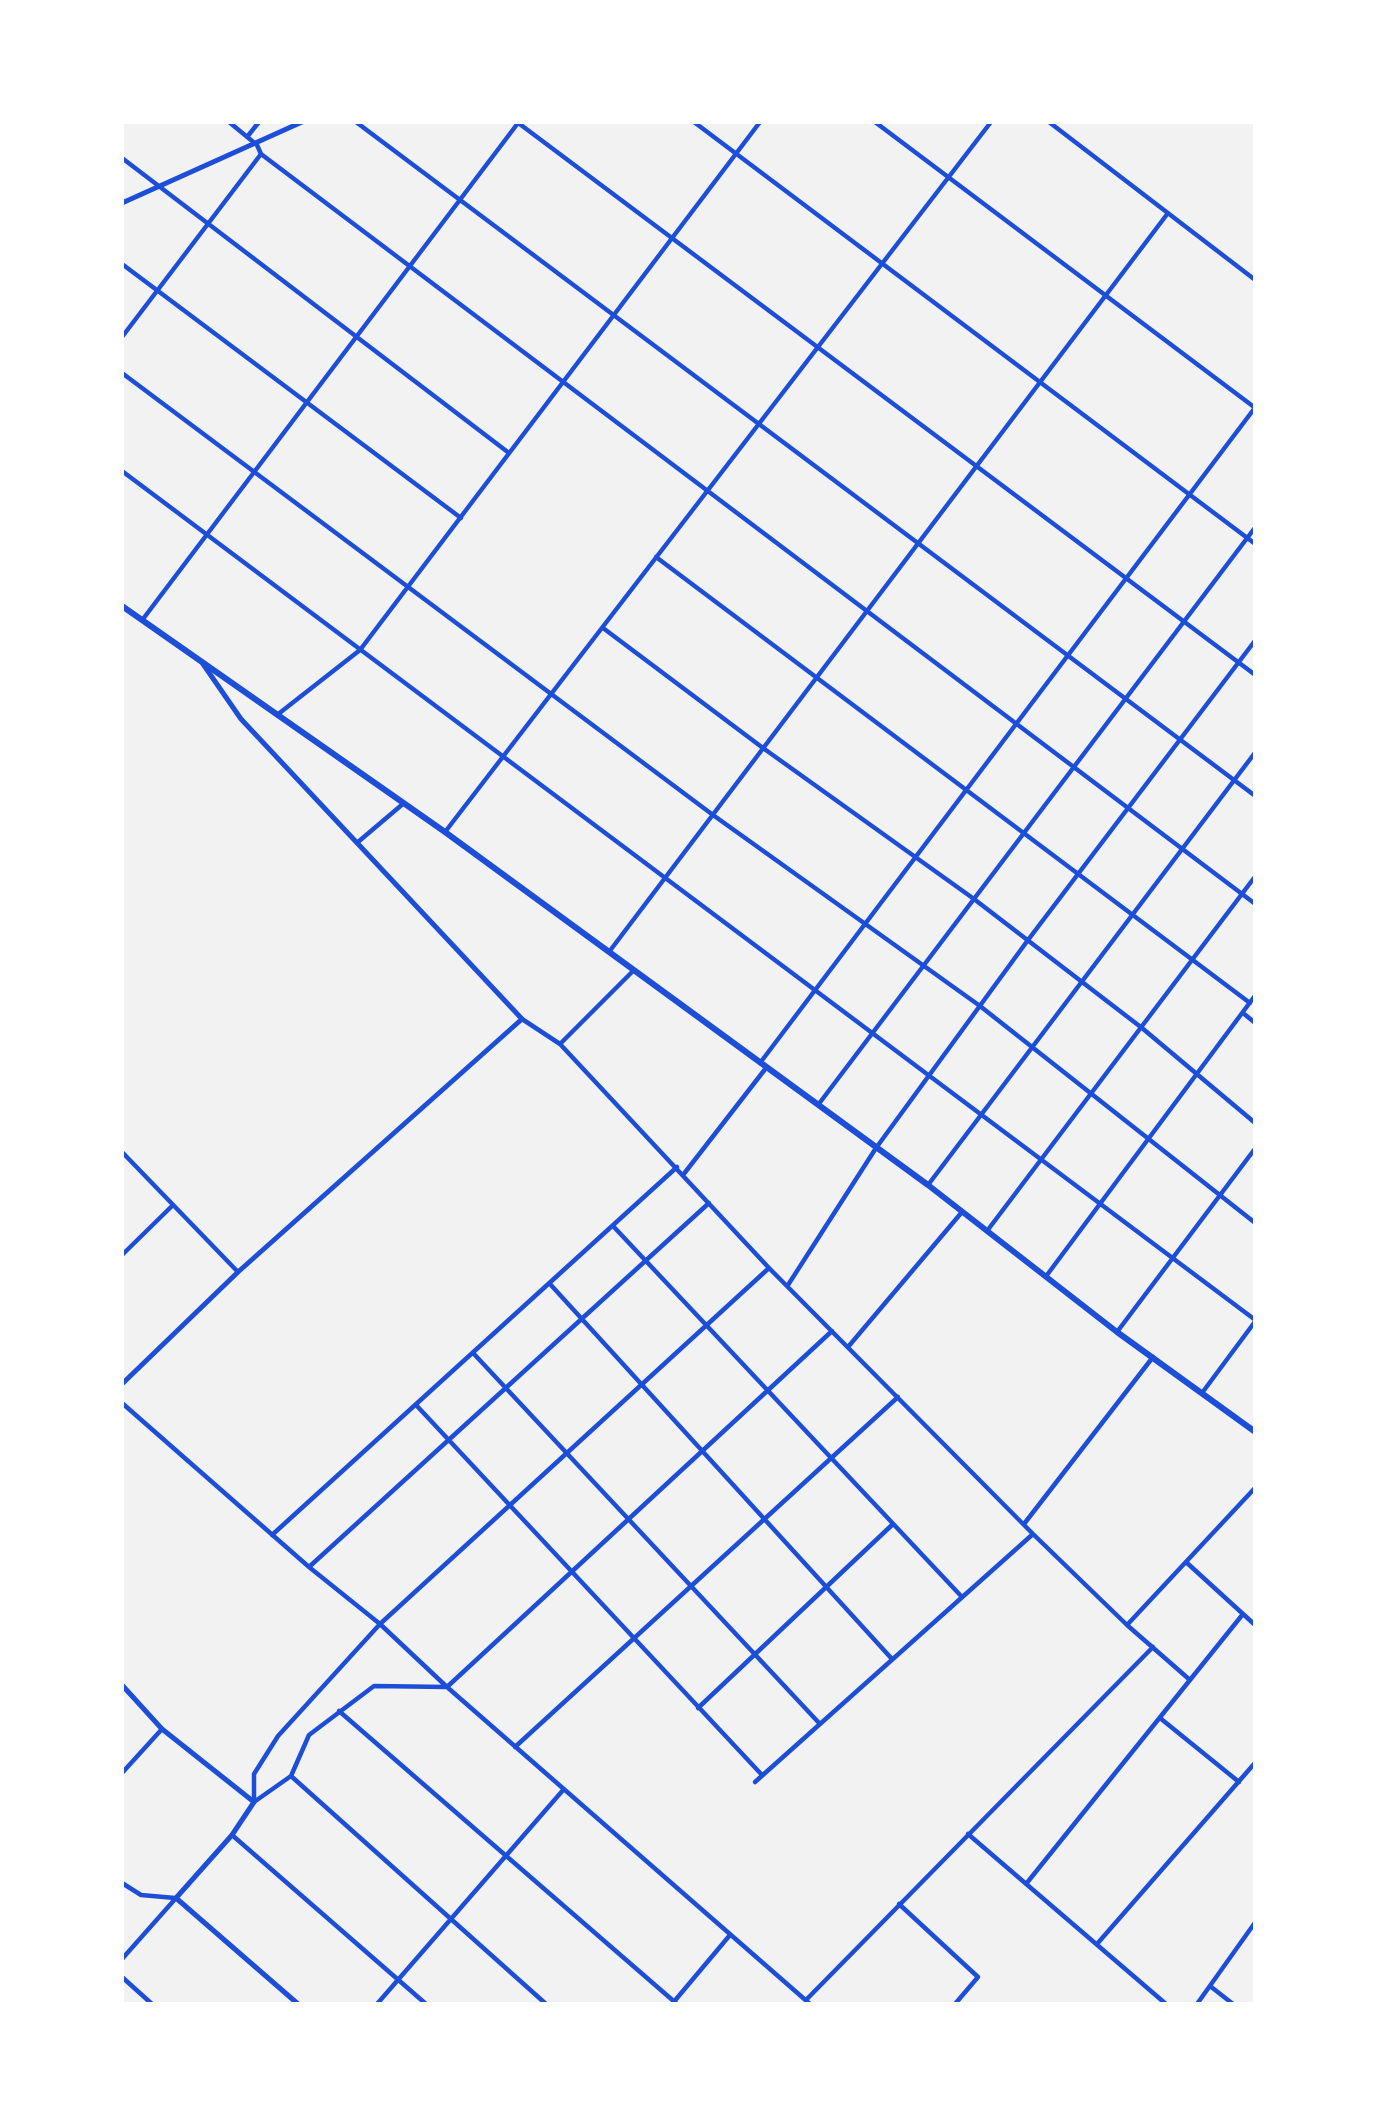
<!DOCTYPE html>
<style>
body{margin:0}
#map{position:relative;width:1377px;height:2126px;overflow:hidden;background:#f2f2f2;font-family:"Nunito Sans",sans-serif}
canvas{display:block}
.frame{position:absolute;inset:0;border:124px solid #fff;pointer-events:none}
</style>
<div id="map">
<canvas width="1377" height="2126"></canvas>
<div class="frame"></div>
</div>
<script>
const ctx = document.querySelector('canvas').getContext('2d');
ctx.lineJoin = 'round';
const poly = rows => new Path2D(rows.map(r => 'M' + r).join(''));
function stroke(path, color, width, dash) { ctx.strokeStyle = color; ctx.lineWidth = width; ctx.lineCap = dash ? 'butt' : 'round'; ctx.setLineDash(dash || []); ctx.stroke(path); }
const minor = poly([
 [229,122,257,145,261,154,1254,903],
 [356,122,1254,795],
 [517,122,1254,674],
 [694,122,1254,543],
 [875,122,1254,407],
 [1049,122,1254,279],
 [122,123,123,122],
 [247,137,259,122],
 [122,158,509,453],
 [122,264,461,518],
 [122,337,261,154],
 [122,373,713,815,980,1006,1254,1222],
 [122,471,1254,1319],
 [656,557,1250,1003],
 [143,619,518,123],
 [603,628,763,748,974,899,1142,1028,1254,1122],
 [277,715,360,650,760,122],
 [445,832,991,122],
 [358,842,404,803],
 [609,952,1168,213],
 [1243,1013,1254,1022],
 [522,1019,560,1044,769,1268,1033,1534,1127,1625,1190,1680],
 [560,1044,634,970],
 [760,1063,1254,409],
 [818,1105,1254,529],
 [122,1152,238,1272],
 [683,1175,766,1068],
 [928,1185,1254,754],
 [613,1226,962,1597],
 [987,1231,1254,878],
 [122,1255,173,1205],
 [1047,1275,1254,997],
 [550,1284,892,1659],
 [788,1285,876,1148,1028,940,1254,642],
 [1117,1332,1254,1150],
 [848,1347,962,1212],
 [474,1354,820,1724],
 [1202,1393,1254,1323],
 [122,1403,309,1567,380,1624,447,1687,810,2004],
 [417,1406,762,1775],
 [1024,1524,1153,1357],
 [272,1535,677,1167],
 [1186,1562,1254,1624],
 [309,1567,709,1203],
 [1127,1625,1254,1489],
 [698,1708,893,1524],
 [339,1711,677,2004],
 [1160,1718,1239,1782],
 [515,1747,898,1397],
 [122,1773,162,1729],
 [291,1776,546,2004],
 [755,1782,1033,1534],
 [254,1801,254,1774,278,1736,380,1624,769,1268],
 [254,1802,291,1776,309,1735,374,1686,447,1687,832,1331],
 [968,1834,1166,2004],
 [232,1835,426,2004],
 [122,1883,141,1895,175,1898],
 [1026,1884,1243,1614],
 [899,1904,978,1977,955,2004],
 [1097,1944,1254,1764],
 [122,1959,176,1898],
 [122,1977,152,2004],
 [1210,1986,1233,2004],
 [806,2000,1153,1647],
 [377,2004,564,1789],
 [672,2004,730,1935],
 [1197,2004,1254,1924]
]);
const tertiary = poly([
 [122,203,302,122],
 [122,1384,238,1272,522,1019,241,719,203,664],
 [122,1685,162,1729,254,1802,232,1835,176,1898,298,2004]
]);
const primary = poly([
 [122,606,445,832,928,1185,1117,1332,1254,1431]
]);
stroke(minor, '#1d4ed8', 4.5);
stroke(tertiary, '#1d4ed8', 5);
stroke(primary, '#1d4ed8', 6);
</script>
